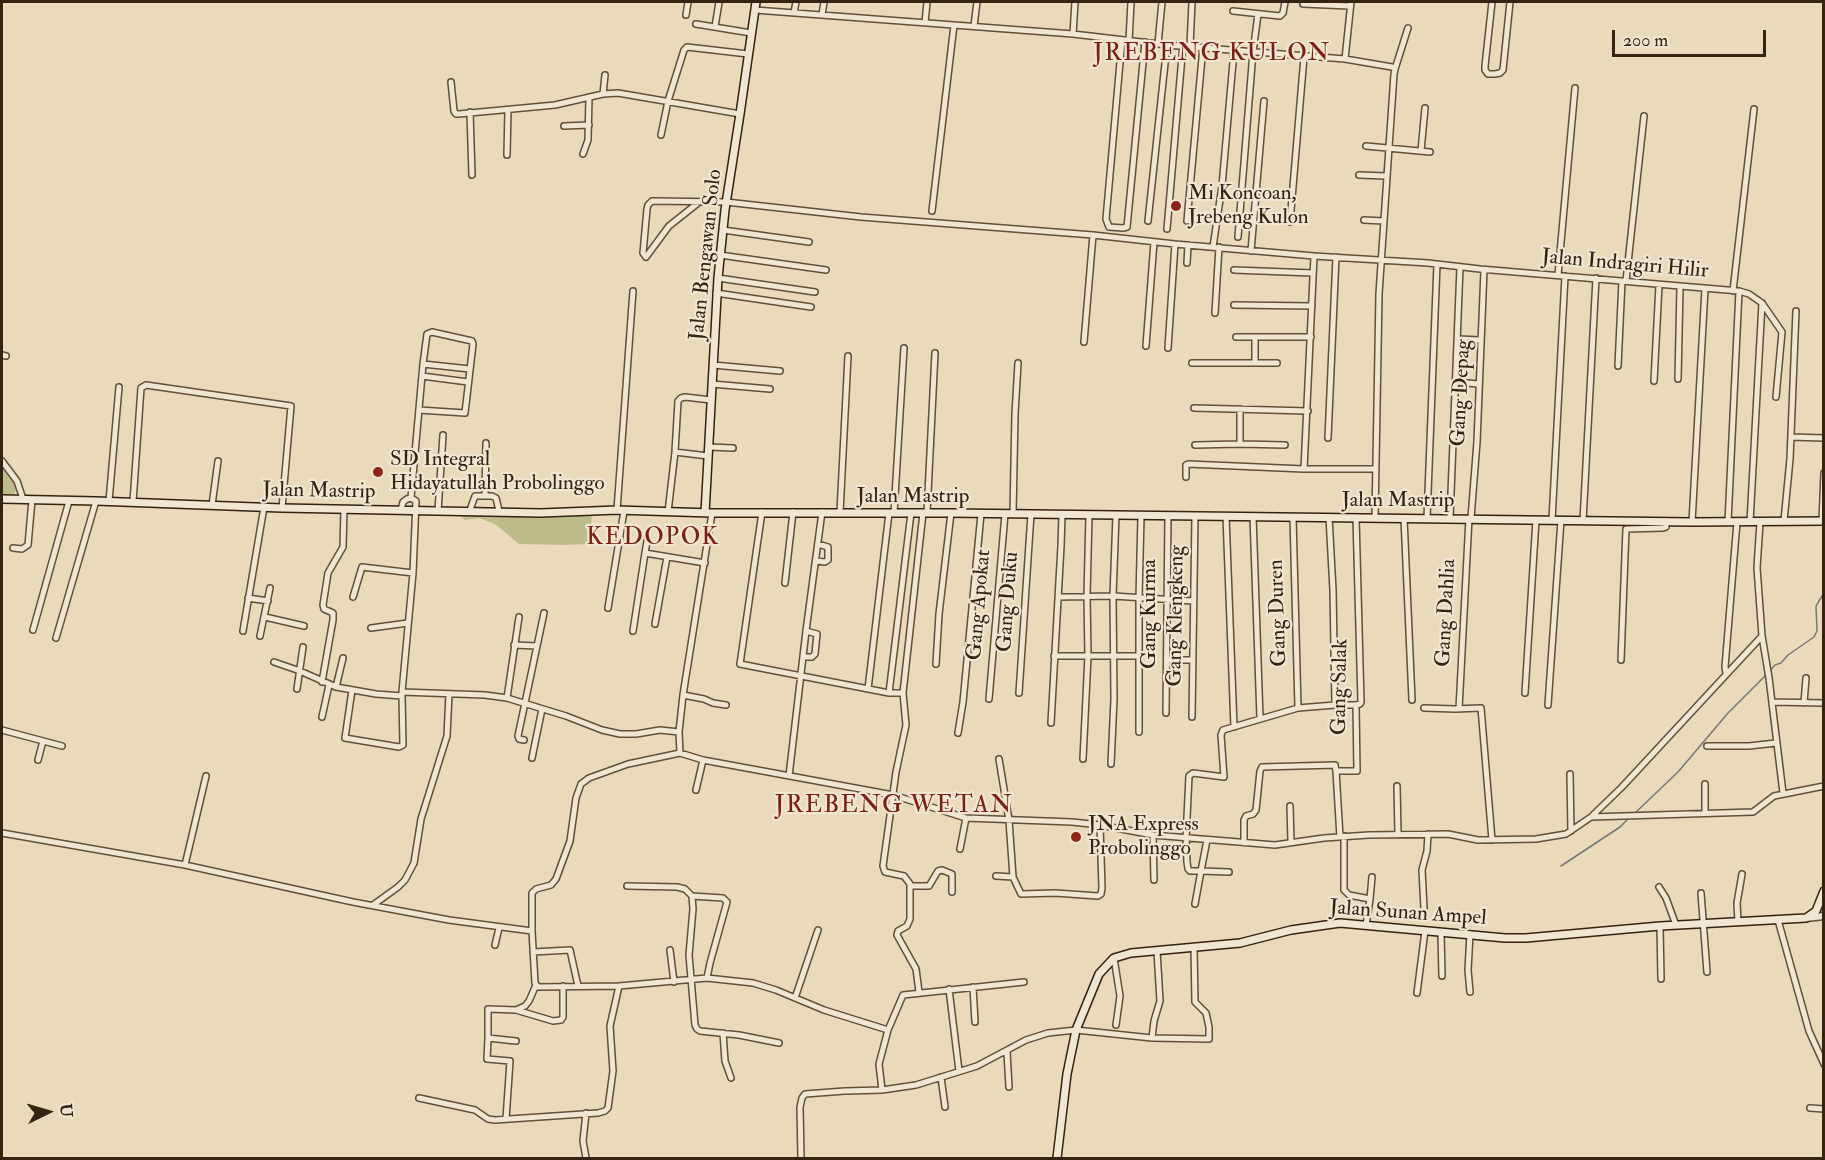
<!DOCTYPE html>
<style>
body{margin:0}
#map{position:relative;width:1825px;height:1160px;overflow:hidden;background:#ead9ba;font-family:"IM FELL Double Pica",serif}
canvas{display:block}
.frame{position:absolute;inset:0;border:3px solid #352210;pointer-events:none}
.north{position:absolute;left:18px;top:1082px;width:60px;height:60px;-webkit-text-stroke:4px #f1e6d2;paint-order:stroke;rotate:85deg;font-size:16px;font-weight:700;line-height:24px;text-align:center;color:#352210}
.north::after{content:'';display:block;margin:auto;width:21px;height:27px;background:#352210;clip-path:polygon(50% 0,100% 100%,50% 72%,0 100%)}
.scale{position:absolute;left:1612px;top:30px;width:154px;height:27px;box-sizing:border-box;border:3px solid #352210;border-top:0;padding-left:8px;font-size:18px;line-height:21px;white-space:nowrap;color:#352210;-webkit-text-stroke:4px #f1e6d2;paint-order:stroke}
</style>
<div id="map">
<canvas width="1825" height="1160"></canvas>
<div class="frame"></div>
<div class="north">U</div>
<div class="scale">200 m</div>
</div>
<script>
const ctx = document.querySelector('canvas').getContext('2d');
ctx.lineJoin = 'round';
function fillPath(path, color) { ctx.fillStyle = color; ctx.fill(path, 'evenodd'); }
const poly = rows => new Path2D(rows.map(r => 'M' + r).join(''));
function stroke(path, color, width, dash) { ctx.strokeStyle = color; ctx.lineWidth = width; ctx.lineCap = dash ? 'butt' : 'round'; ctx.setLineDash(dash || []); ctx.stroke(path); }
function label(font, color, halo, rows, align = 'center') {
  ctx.font = font + ' "IM FELL Double Pica",serif'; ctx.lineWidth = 4.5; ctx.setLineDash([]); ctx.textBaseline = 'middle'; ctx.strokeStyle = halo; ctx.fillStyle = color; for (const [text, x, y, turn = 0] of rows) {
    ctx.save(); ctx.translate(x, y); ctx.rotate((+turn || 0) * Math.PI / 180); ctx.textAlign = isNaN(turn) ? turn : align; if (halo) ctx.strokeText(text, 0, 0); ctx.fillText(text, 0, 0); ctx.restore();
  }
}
const green = poly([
 [2,464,16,485,17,489,14,494,2,496],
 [456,513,592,514,589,544,565,545,519,544,495,524,479,518,465,520]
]);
const stream = poly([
 [1769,672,1775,665,1781,663,1788,655,1814,637,1817,631,1816,606,1824,593],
 [1635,813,1678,772,1728,713,1766,675],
 [1561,866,1620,827,1629,818]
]);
const minor = poly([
 [1492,2,1485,66,1485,70,1488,74,1495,74,1500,73,1503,70,1510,2],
 [1303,4,1350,6],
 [755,10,1073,34,1167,45,1345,59,1392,67,1395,69,1394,74,1379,294,1375,518],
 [1233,11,1280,16,1283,13,1285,2],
 [794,13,796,2],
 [686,15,688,2],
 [822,15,824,2],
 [925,23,927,2],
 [696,24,751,33],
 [974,26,977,2],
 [715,27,719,2],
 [1073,34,1075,2],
 [1122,40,1106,219,1109,227,1123,228,1127,227,1145,42],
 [1129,41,1131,2],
 [1158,44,1162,2],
 [1190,46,1192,2],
 [1345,59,1351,2],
 [1395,69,1408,28],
 [451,82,454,111,456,114,459,114,555,105,603,94,618,93,740,114],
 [603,94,605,75],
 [470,112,472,175],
 [564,126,589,125],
 [661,135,668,101,684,50,687,47,748,54],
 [1366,146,1430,152],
 [1421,151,1425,108],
 [583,154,588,140,589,97],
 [507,155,508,110],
 [1359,175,1386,176],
 [932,211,954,25],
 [1364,220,1384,221],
 [1148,221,1167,45],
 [1187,221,1203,47],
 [1290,222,1304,57],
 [1167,229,1183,45],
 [723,230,809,242],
 [1238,237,1253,52,1258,14],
 [1213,247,1222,186,1234,51],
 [1251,251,1264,101],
 [720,255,826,270],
 [646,257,643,253,647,209,648,205,652,201,726,202,861,217,1093,235,1175,244,1314,256],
 [646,257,669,226,698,203],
 [1187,263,1188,245],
 [1234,270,1313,273],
 [1558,275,1575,88],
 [718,278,815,292],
 [1626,281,1644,116],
 [1733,291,1754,109],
 [716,293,811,307],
 [1234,305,1312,306],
 [1215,313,1219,247],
 [1236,337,1311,337],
 [1255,337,1255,363,1277,363],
 [1458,339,1480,340],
 [1084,342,1093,235],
 [1146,346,1154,242],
 [1168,348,1175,244],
 [2,355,6,356],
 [1192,363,1255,363],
 [423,364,470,369],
 [713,365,780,371],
 [1618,366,1622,281],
 [422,376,468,382],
 [1678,379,1680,287],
 [1654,381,1659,285],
 [1456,382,1478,384],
 [712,384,770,389],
 [1194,408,1308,411],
 [1791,437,1824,438],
 [1328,438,1336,257],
 [1240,444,1285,445],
 [1195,445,1240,444,1240,409],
 [709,447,733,448],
 [675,452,708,456],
 [2,461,17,481,23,499],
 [1375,469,1304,469,1314,256,1428,263,1480,269,1739,291,1749,294,1762,303,1782,332,1776,397],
 [1186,477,1186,465,1188,464,1304,469],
 [485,496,486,443],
 [411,498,423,364,427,334,432,332,472,341,473,344,465,413,419,410],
 [109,501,119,387],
 [133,502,141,388,146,385,291,406,282,508],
 [212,505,218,461],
 [401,510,403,502,407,499,411,498,416,501,413,573,402,692,485,695,507,698,566,716,602,730,620,734,636,734,660,730,679,732],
 [470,510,475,496,492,496,496,498,499,511],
 [617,510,633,291],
 [438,511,443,435],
 [668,512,675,452,678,401,681,398,685,397,711,400],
 [762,512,740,664,889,693,903,693],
 [840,512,848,356],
 [712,513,683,695,679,732,680,753,703,760,893,795,966,818,1072,822,1100,825,1153,835,1275,845,1324,838,1369,835,1448,834,1478,840,1536,839,1566,834,1591,817,1753,812,1774,796,1824,786],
 [894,513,904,348],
 [927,513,935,353],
 [1013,514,1015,414,1018,363],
 [1226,516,1234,727],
 [1253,516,1260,718],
 [1293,517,1298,708],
 [1329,517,1333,590,1335,705],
 [1404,518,1412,700],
 [1427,518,1437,264],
 [1450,518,1460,267],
 [1471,518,1477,442,1484,270],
 [1552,520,1565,276],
 [1583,521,1596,278],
 [1784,521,1790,459,1796,311],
 [1822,521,1824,473],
 [1692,522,1705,289],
 [1728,522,1739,291],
 [1750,522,1762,303],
 [1760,522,1757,568,1762,636,1769,678,1783,793],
 [647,541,645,553,705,563],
 [13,548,22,549,28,545,32,500],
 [816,561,825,562,828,560,828,547,818,544],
 [785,583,793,512],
 [353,597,362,567,413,573],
 [1058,597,1113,596,1193,601],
 [248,598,268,601],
 [608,608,624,511],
 [265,617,304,626],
 [655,624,667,557],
 [371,628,408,623],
 [33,630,69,501],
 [243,631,264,507],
 [633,631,645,553],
 [260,636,270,588],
 [56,638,96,501],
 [514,645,537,646],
 [1054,656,1140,656],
 [803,657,812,657,815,654,817,634,806,631],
 [1167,660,1192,660],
 [1621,660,1626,529,1663,528,1666,527,1666,521],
 [274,662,300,671,336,687,376,694,402,696,402,693],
 [936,664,939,614,951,513],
 [1726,673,1725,667,1737,522],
 [322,682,333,620,333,613,324,609,323,605,328,573,343,547,344,509],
 [336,687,343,658],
 [297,689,303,647],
 [868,689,889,513],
 [352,690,345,738,399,747,403,745,402,696],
 [889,693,911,513],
 [1019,693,1031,514],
 [1525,693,1536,520],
 [683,695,704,699,713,703,726,705],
 [507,698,519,617],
 [989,699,1005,514],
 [1772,702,1824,703],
 [1804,703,1806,678],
 [1548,705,1561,520],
 [1424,708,1455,709,1481,708,1492,840],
 [1459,709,1469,518],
 [1166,713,1168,516],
 [322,717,329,685],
 [1192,717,1195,516],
 [1051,723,1061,546,1062,515],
 [2,730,62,746],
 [1139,732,1139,598,1141,516],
 [958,733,963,702,981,514],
 [524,740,519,739,518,736,544,613],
 [1707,746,1749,746,1776,743],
 [532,758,542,709],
 [999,759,1009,820,1013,877,1021,894,1055,893,1098,896,1101,894,1102,888,1100,825],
 [1083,759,1088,656,1087,596,1089,515],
 [38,760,43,741],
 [1111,764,1114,699,1113,596,1116,515],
 [1570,774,1571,831],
 [789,776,806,631,822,512],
 [1705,784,1705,813],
 [1397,786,1398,834],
 [696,790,703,760],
 [1290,806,1291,842],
 [1591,817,1622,787,1762,636],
 [2,833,185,865,353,902,449,920,532,931,535,983,538,987,619,986,707,978,753,983,776,990,824,1010,888,1030,879,1064,882,1090],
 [1153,835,1154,880],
 [1344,836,1344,890,1349,895,1370,899,1366,925],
 [1340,837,1336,771,1357,771,1356,705,1360,704,1361,702,1356,518],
 [1207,840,1201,871,1190,871,1188,869,1187,862,1186,838,1189,776,1193,773,1224,777,1221,735,1223,730,1298,708,1335,705,1356,705],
 [1244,843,1244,820,1246,816,1253,814,1256,810,1260,771,1262,767,1335,765,1336,771],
 [960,849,966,818],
 [185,865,206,776],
 [996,876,1013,877],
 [627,886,677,887,685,889,692,896,693,909,689,955,695,1025,697,1029,700,1031,739,1035,779,1043],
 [911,886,929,886,938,871,942,870,952,874,952,892],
 [1659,887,1666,898,1676,925],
 [1701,893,1707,972],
 [692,896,723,898,727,902,710,963,707,978],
 [1370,899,1372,877],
 [1195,904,1201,871,1229,872],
 [373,905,398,887,405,880,414,863,421,819,447,736,449,694],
 [1424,908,1422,870,1427,851,1428,834],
 [1778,920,1809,1031,1824,1064],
 [1738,922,1737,903,1742,874],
 [1660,926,1661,979],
 [532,931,532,893,536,889,551,885,556,879,570,841,576,798,581,784,589,778,628,764,680,753],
 [1441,933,1442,976],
 [495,945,499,928],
 [670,950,674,982],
 [533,952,570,950,578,986],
 [1114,958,1120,996,1116,1025],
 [973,987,975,1022],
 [949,989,959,1071],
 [919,992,916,969,897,935,898,931,907,926,910,919,910,884,904,876,885,872,883,866,896,772,906,725,903,693,923,513],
 [1470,992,1468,970,1470,934],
 [1417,993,1425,931],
 [795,998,818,930],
 [516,1010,553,1021,561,1020,563,1017,563,986],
 [888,1030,903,995,1024,982],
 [723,1033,725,1061,731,1078],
 [488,1038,488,1009,516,1010,525,1006,529,1001,536,985],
 [1152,1038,1154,1021,1160,1001,1157,951],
 [1007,1052,1009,1087],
 [941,1077,945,1107],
 [419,1098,475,1110,488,1119,495,1120,598,1113,605,1111,608,1108,613,1071,610,1026,619,986],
 [1810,1108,1824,1109],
 [506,1119,510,1061,487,1059,488,1038,516,1041],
 [586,1158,583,1141,586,1113],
 [801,1158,800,1107,802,1098,805,1094,845,1091,882,1090,916,1085,977,1066,1026,1040,1048,1033,1076,1030,1152,1038,1209,1039,1209,1027,1206,1013,1195,1002,1194,948]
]);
const tertiary = poly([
 [1806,918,1824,916]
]);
const secondary = poly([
 [2,499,96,501,282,508,541,513,617,510,711,513,951,513,1692,522,1824,521],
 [705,513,718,278,725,210,740,114,756,2],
 [1057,1158,1067,1074,1076,1030,1099,974,1114,958,1131,953,1240,943,1291,930,1340,923,1505,938,1526,938,1660,926,1806,918,1816,911,1824,891]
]);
const markers = [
 [1176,206,6,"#8f2418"],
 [378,472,6,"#8f2418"],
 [1076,837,6,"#8f2418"]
];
const poiNames = [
 ["Mi Koncoan,",1188,194],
 ["Jrebeng Kulon",1188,218],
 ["SD Integral",390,460],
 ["Hidayatullah Probolinggo",390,484],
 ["JNA Express",1088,825],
 ["Probolinggo",1088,849]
];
const streetNames = [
 ["Jalan Bengawan Solo",707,255,-84],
 ["Jalan Indragiri Hilir",1625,265,5],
 ["Gang Depag",1462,393,-87],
 ["Jalan Mastrip",319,492,1],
 ["Jalan Mastrip",913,497],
 ["Jalan Mastrip",1398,501],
 ["Gang Duku",1009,602,-86],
 ["Gang Apokat",980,605,-85],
 ["Gang Duren",1279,613,-92],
 ["Gang Dahlia",1447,613,-87],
 ["Gang Kurma",1150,614,-90],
 ["Gang Klengkeng",1177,616,-89],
 ["Gang Salak",1341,687,-89],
 ["Jalan Sunan Ampel",1408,914,4]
];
const quarterNames = [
 ["JREBENG KULON",1212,55],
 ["KEDOPOK",653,539],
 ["JREBENG WETAN",894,807]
];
fillPath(green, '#bdbd8b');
stroke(stream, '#747b77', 1.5);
stroke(minor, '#62503a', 8);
stroke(tertiary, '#62503a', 9);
stroke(secondary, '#352210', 10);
stroke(minor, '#f1e6d2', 5);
stroke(tertiary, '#f1e6d2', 6);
stroke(secondary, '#f1e6d2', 7);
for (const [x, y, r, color] of markers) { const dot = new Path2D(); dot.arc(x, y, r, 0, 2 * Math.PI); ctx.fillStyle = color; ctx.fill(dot); stroke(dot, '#f1e6d2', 2); }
label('21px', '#352210', '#f1e6d2', poiNames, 'left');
label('21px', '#352210', '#f1e6d2', streetNames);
ctx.letterSpacing = '1.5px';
label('24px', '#7a1f14', '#f1e6d2', quarterNames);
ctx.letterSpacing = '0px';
</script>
